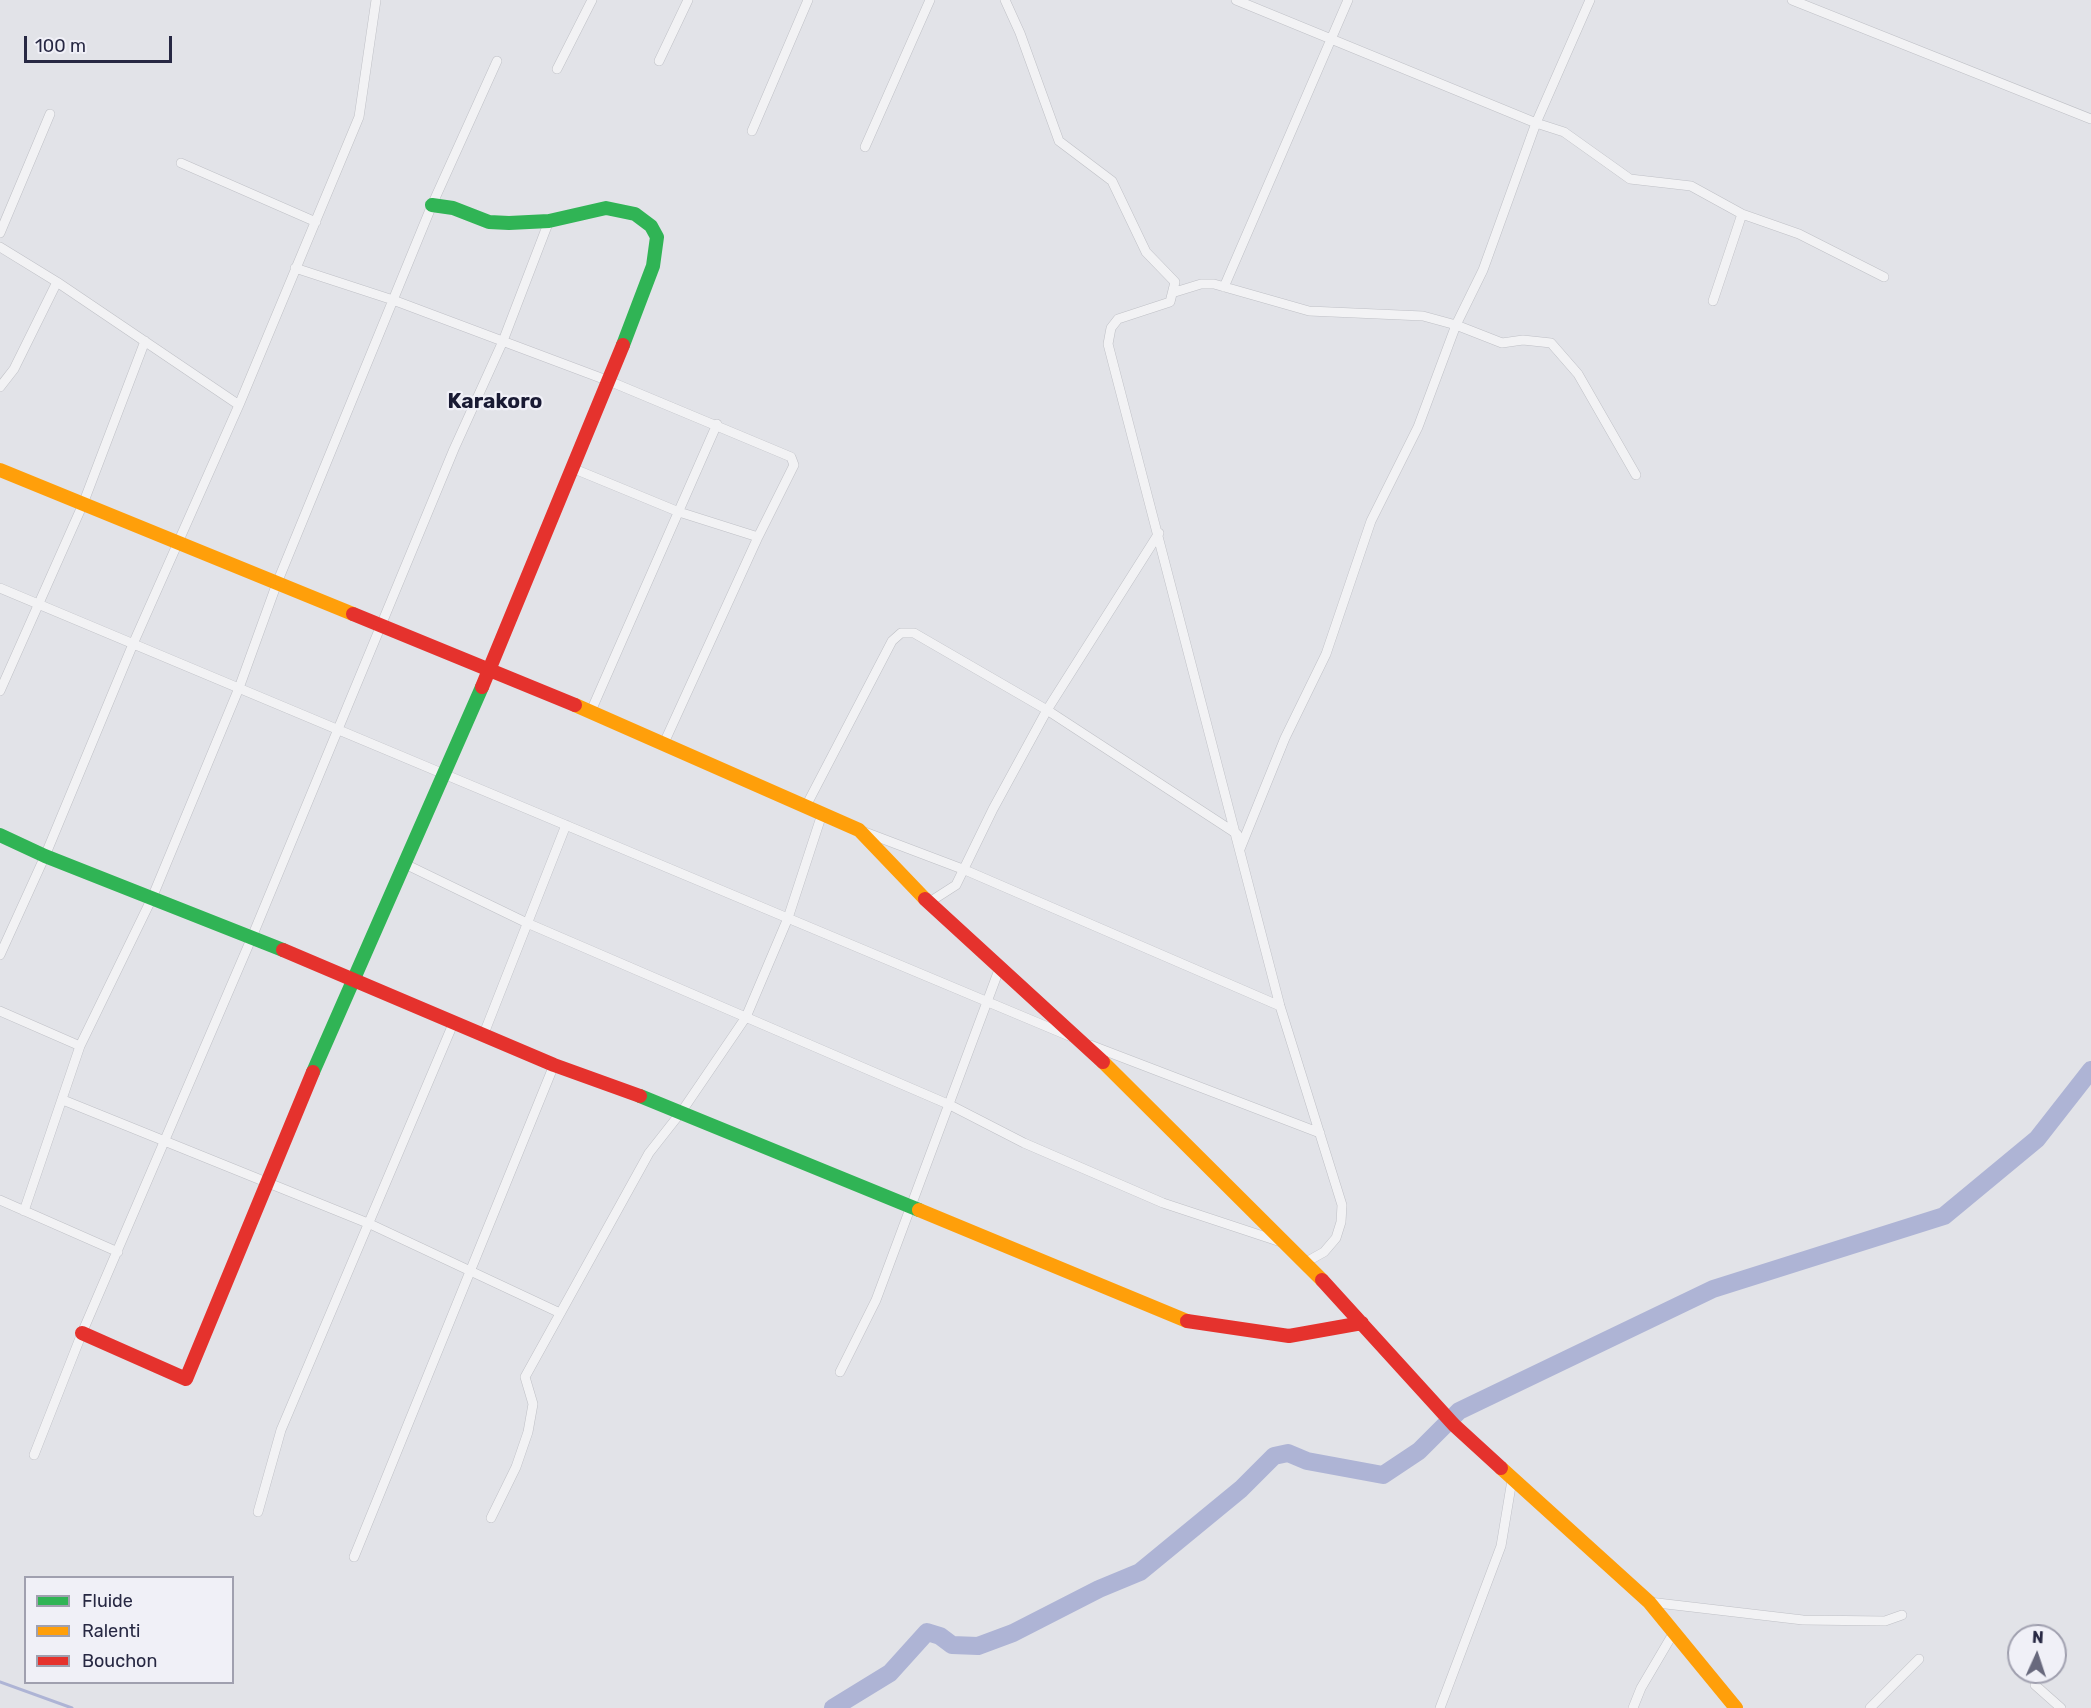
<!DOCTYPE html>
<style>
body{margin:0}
#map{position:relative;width:2091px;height:1708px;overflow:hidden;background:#e2e3e8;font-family:Rubik,sans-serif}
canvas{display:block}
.legend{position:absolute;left:24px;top:1576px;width:210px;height:108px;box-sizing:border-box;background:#f0f0f7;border:2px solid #a0a0af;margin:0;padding:8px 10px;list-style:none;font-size:18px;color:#272843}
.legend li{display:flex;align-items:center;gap:12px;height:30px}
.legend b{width:30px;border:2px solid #a0a0af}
.north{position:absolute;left:2007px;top:1624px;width:60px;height:60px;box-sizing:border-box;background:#f0f0f7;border:2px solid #a0a0af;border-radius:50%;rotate:3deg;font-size:16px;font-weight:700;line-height:24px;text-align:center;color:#272843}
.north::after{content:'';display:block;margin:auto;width:21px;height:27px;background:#68697d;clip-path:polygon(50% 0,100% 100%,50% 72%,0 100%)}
.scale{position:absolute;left:24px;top:36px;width:148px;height:27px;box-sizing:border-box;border:3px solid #272843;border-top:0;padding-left:8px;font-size:18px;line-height:21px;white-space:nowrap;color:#272843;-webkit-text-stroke:4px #f0f0f7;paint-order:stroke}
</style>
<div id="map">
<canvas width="2091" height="1708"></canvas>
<ul class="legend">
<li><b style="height:8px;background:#30b455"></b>Fluide</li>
<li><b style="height:8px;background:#ff9f0a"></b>Ralenti</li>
<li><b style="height:8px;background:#e5322d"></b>Bouchon</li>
</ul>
<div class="north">N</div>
<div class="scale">100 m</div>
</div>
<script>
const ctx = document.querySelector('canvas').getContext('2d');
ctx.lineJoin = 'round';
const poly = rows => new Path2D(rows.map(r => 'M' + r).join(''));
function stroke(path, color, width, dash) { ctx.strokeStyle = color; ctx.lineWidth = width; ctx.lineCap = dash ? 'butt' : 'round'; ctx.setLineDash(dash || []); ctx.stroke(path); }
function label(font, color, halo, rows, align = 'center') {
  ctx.font = font + ' Rubik,sans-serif'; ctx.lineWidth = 4.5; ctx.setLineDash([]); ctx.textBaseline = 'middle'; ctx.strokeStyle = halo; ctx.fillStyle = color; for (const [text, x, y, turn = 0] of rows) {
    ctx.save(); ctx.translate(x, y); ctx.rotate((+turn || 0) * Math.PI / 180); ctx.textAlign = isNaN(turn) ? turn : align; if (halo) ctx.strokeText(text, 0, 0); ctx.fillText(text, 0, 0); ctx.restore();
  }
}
const stream = poly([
 [0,1682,72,1708]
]);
const river = poly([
 [833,1708,890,1673,927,1632,940,1636,952,1645,978,1646,1013,1633,1099,1589,1140,1572,1241,1489,1274,1456,1288,1453,1307,1461,1383,1475,1419,1451,1459,1411,1713,1289,1944,1216,2037,1139,2091,1070]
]);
const street = poly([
 [1005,0,1020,33,1059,141,1112,181,1146,252,1175,282,1170,302,1118,319,1111,328,1108,344,1280,1006,1342,1205,1341,1222,1336,1238,1324,1252,1306,1262],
 [1236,0,1536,123,1564,132,1630,179,1691,186,1742,214,1799,234,1884,277],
 [1792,0,2091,119],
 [659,61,688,0],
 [557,69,592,0],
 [752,131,808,0],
 [865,147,930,0],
 [181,163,316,222],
 [0,233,50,114],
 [0,247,57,282,239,405],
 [295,268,393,300,609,381,791,457,794,465,758,537,664,743],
 [1224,287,1348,0],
 [1175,292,1201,284,1214,284,1309,311,1423,316,1456,325,1502,343,1523,340,1551,343,1578,374,1636,475],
 [1713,301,1742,214],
 [0,387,14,369,57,282],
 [572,468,679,512,758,537],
 [0,588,1074,1038],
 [0,691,83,504,145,341],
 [591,711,717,424],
 [806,806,892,641,901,633,914,633,1047,710,1237,834],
 [862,831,965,870,1280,1006],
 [1240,849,1285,738,1326,654,1371,521,1418,427,1456,325,1483,270,1536,123,1590,0],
 [405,864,527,923,950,1105,1024,1143,1163,1203,1284,1243],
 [928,903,956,885,993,809,1047,710,1159,533],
 [0,955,45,856,133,644,239,405,359,117,376,0],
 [0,1011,80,1046],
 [483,1036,566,825],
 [1090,1045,1320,1133],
 [63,1100,370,1224,560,1313],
 [0,1200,118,1252],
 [24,1211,80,1046,152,898,239,688,277,583,432,205,497,61],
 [840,1372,876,1300,1000,967],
 [34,1455,82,1333,252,937,454,449,503,341,549,221],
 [258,1512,281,1430,453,1024],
 [491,1518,516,1467,528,1432,533,1404,525,1377,649,1153,682,1111,746,1017,788,918,822,814],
 [354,1557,554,1065],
 [1649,1602,1803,1620,1885,1621,1902,1615],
 [2035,1685,2061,1708],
 [1440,1708,1501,1546,1512,1480],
 [1633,1708,1641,1688,1674,1632],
 [1870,1708,1919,1659]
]);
const fast = poly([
 [432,205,453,208,489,222,509,223,549,221,606,208,635,214,651,226,657,237,653,266,623,345],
 [0,835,45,856,283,950],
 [313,1072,482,687],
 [640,1096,919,1210]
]);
const slow = poly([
 [0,470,353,614],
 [575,705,859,830,925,899],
 [1103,1062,1322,1280],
 [919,1210,1187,1321],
 [1501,1468,1649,1602,1736,1708]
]);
const jam = poly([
 [353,614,575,705],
 [482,687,623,345],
 [925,899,1103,1062],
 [283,950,554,1065,640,1096],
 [1322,1280,1454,1425,1501,1468],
 [1187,1321,1289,1336,1362,1323],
 [82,1333,186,1379,313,1072]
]);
const quarterNames = [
 ["Karakoro",495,402]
];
stroke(stream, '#aeb4d5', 3);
stroke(river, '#aeb4d5', 18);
stroke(street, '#bfc0c6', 10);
stroke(street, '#f2f2f4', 9);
stroke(fast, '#30b455', 14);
stroke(slow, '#ff9f0a', 14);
stroke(jam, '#e5322d', 14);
label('bold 21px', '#191a33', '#f0f0f7', quarterNames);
</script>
